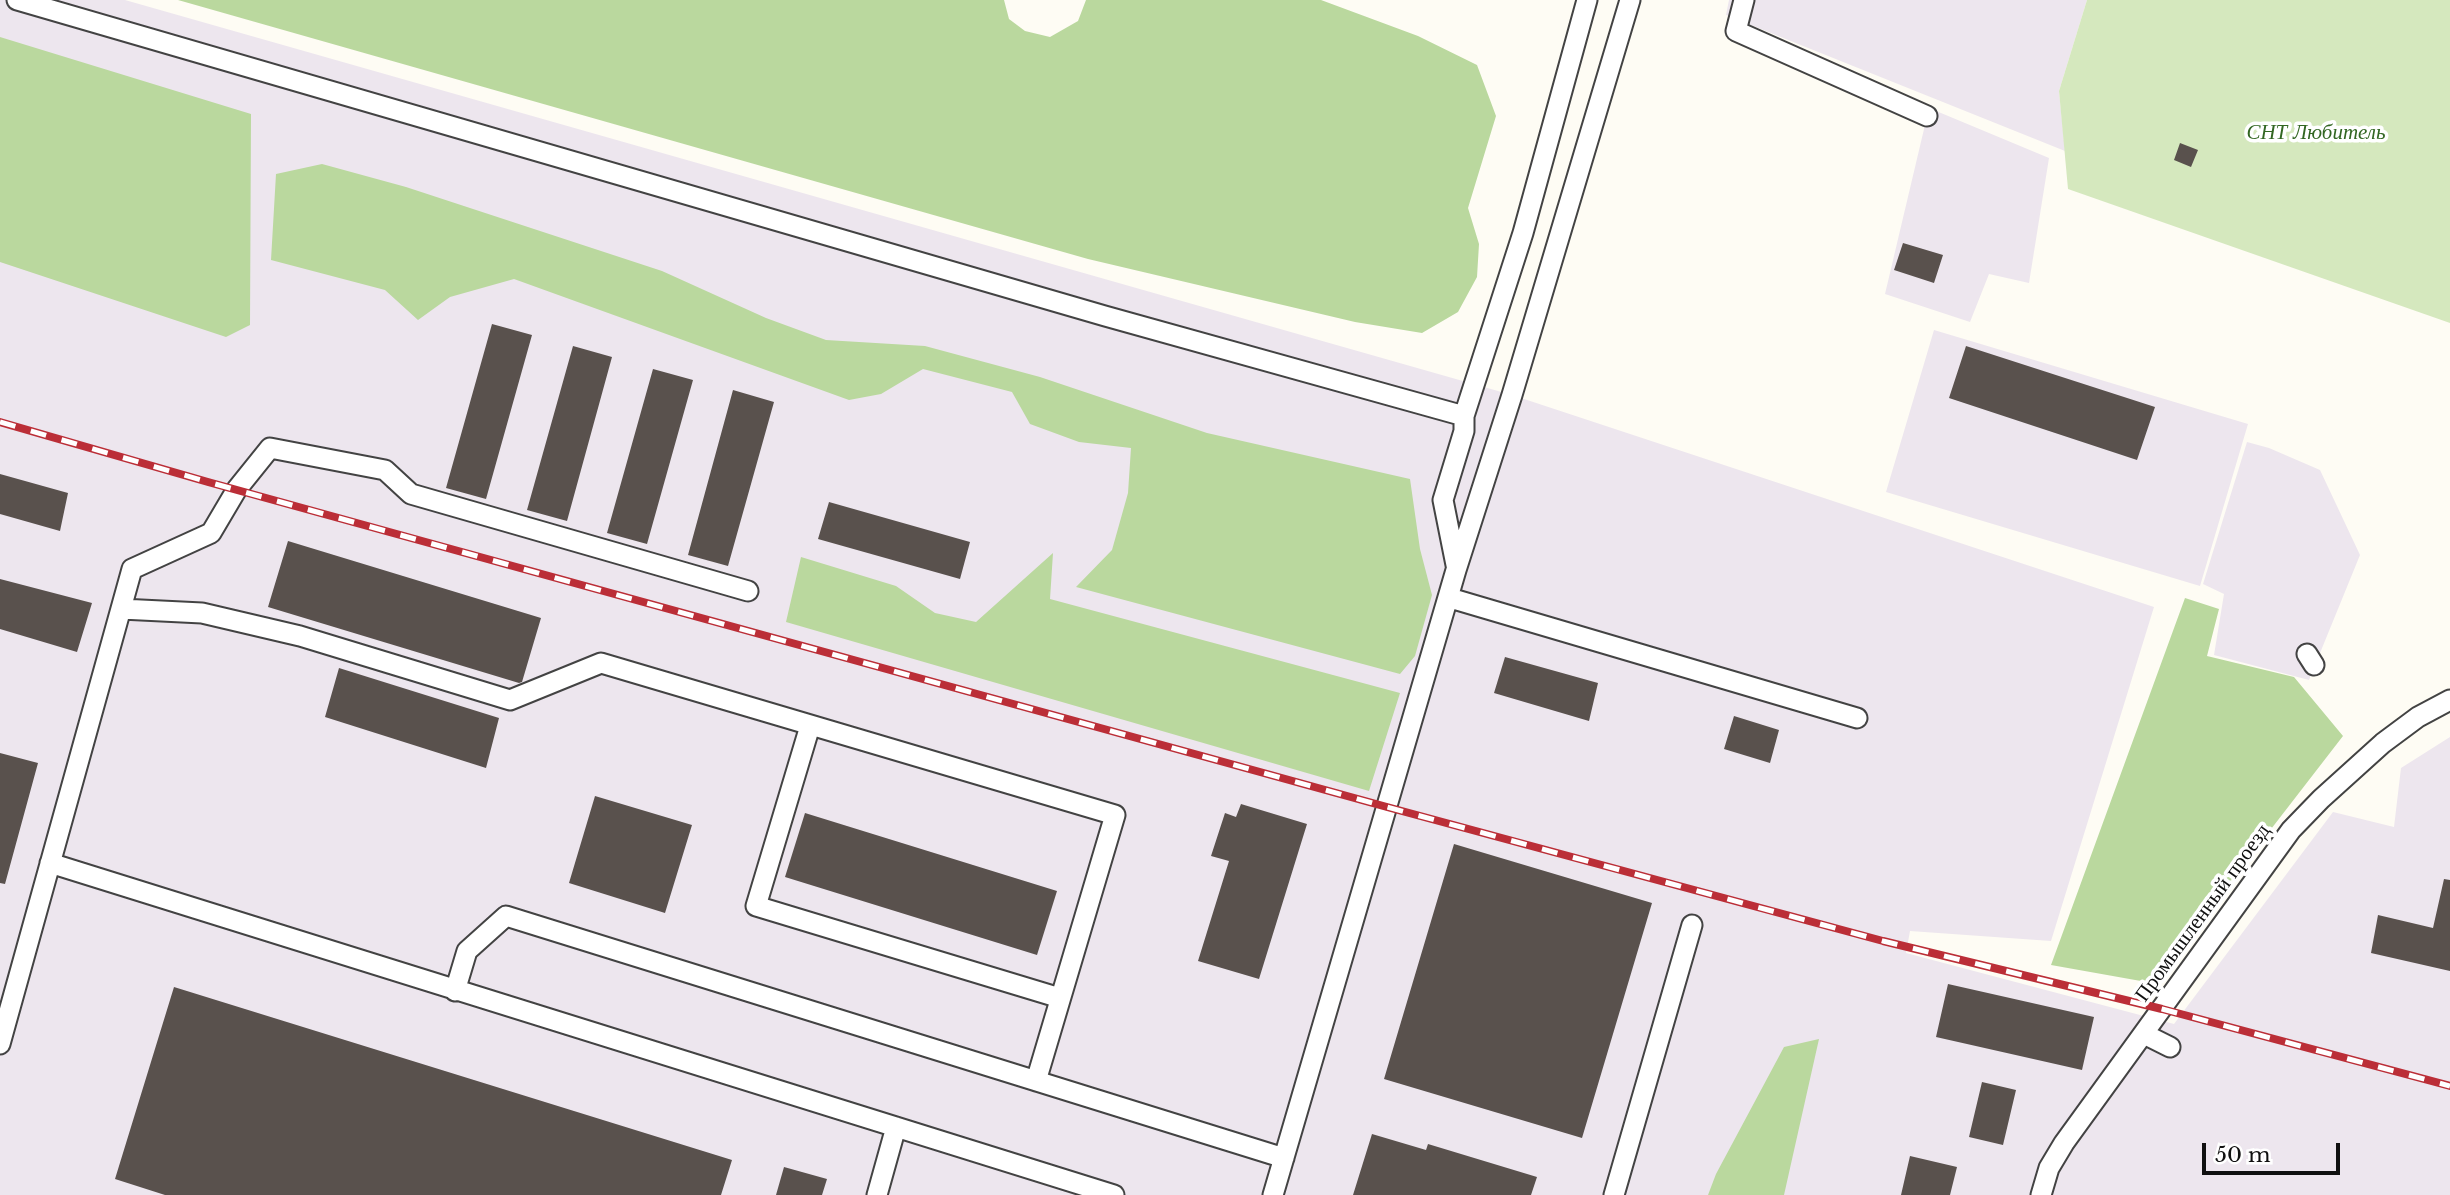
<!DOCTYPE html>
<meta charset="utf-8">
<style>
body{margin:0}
#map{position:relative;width:2450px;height:1195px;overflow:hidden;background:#fefcf4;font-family:"Libre Baskerville",serif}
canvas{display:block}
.scale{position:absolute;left:2202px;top:1143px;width:138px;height:32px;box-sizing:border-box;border:4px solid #101010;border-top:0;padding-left:9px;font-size:21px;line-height:24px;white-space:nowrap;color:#101010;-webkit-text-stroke:5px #fff;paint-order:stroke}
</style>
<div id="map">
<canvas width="2450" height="1195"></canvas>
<div class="scale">50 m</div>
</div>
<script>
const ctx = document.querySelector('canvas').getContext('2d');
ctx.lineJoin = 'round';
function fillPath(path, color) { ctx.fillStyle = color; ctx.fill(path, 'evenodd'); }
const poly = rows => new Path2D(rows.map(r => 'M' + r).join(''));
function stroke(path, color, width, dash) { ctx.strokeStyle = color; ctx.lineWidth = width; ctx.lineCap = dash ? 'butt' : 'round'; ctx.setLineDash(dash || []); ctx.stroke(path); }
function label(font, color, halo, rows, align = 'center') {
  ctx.font = font + ' "Libre Baskerville",serif'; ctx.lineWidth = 7; ctx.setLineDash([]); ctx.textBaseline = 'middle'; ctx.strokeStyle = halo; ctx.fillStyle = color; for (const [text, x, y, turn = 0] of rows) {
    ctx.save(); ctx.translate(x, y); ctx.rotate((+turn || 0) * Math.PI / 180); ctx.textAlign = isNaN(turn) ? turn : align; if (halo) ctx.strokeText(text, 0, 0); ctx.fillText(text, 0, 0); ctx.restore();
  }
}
const industrial = poly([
 [0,0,125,0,1512,395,2154,607,2051,941,1910,931,1906,953,2174,1024,2333,812,2394,827,2401,768,2450,737,2450,1195,0,1195],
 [1729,0,2087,0,2059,91,2065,151,1726,15],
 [1929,108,2049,158,2029,283,1989,274,1970,322,1885,294],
 [1934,330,2248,424,2200,586,1886,492],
 [2247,442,2269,448,2320,470,2360,555,2309,680,2214,655,2224,594,2203,584]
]);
const green = poly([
 [2087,0,2450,0,2450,323,2068,189,2059,91]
]);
const forest = poly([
 [178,0,1004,0,1009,19,1025,31,1050,37,1078,21,1086,0,1321,0,1418,36,1477,65,1496,116,1468,208,1479,244,1477,277,1458,312,1422,333,1355,322,1088,259],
 [0,37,251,114,250,325,226,337,0,262],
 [322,164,406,187,662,271,766,318,826,340,925,346,1040,377,1207,433,1410,479,1420,549,1432,595,1415,656,1400,674,1076,587,1112,550,1128,493,1131,448,1079,442,1030,424,1012,392,923,369,881,394,849,400,514,279,450,297,418,320,385,290,271,260,276,174],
 [1053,553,1050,599,1400,693,1369,791,786,622,801,557,896,586,935,613,976,622],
 [2185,598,2219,609,2207,656,2294,677,2343,736,2152,983,2051,965],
 [1819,1039,1784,1195,1708,1195,1716,1174,1784,1047]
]);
const building = poly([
 [2180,143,2198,150,2191,167,2174,160],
 [1903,243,1943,255,1934,283,1894,270],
 [492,324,532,335,486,499,446,488],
 [573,346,612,357,567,521,527,510],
 [1966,346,2155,407,2137,460,1949,398],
 [653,369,693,380,647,544,607,533],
 [733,390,774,402,728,566,688,555],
 [0,474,68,493,60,531,0,514],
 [829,502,970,542,960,579,818,539],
 [288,541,541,618,522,682,519,683,268,607],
 [0,579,92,603,77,652,0,629],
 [1505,657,1598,683,1589,721,1494,693],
 [339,668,499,718,486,768,325,717],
 [1734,716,1779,730,1770,763,1724,749],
 [0,753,38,763,5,884,0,883],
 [595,796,692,825,665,913,569,883],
 [1241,804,1307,824,1259,979,1198,961,1229,861,1211,856,1225,813,1236,817],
 [805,813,1057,891,1037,955,785,877],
 [1454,844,1652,903,1582,1138,1384,1079],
 [2444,879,2450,880,2450,971,2371,953,2378,915,2433,928],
 [1948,984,2094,1017,2082,1070,1936,1037],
 [174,987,732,1160,721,1195,165,1195,115,1179],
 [1982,1082,2016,1090,2003,1145,1969,1137],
 [1372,1134,1426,1150,1428,1144,1537,1177,1531,1195,1353,1195],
 [1910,1156,1957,1167,1950,1195,1901,1195],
 [784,1167,827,1179,822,1195,776,1195]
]);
const minor = poly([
 [17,0,1105,316,1464,416],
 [1744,0,1736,31,1927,116],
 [1456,565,1443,500,1464,431,1464,416,1523,233,1587,0],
 [1450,598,1857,718],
 [121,609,202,613,300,636,510,700,601,663,1115,815,1036,1081],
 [2307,654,2314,665],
 [810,726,756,906,1060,998],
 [50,863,1114,1195],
 [455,991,467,951,506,916,1284,1158],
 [2144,1034,2170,1047],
 [0,1044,132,569,211,533,237,489,270,448,385,470,411,494,748,591],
 [877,1195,896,1127],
 [1273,1195,1456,570,1512,395,1630,0],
 [1614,1195,1692,925],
 [2041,1195,2049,1168,2064,1143,2291,830,2321,799,2383,743,2418,717,2450,700]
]);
const rail = poly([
 [0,422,208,482,1387,807,1883,941,2162,1009,2450,1086]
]);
const parkNames = [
 ["СНТ Любитель",2316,133]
];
const streetNames = [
 ["Промышленный проезд",2203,913,-54]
];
fillPath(industrial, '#ede6ee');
fillPath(green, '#d5e8be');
fillPath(forest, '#bad89e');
fillPath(building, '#59514d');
stroke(minor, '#434343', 23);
stroke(minor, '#fff', 19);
stroke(rail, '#bb2e37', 8);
stroke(rail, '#fff', 5, [16]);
label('italic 21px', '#326622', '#fff', parkNames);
label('21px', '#101010', '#fff', streetNames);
</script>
